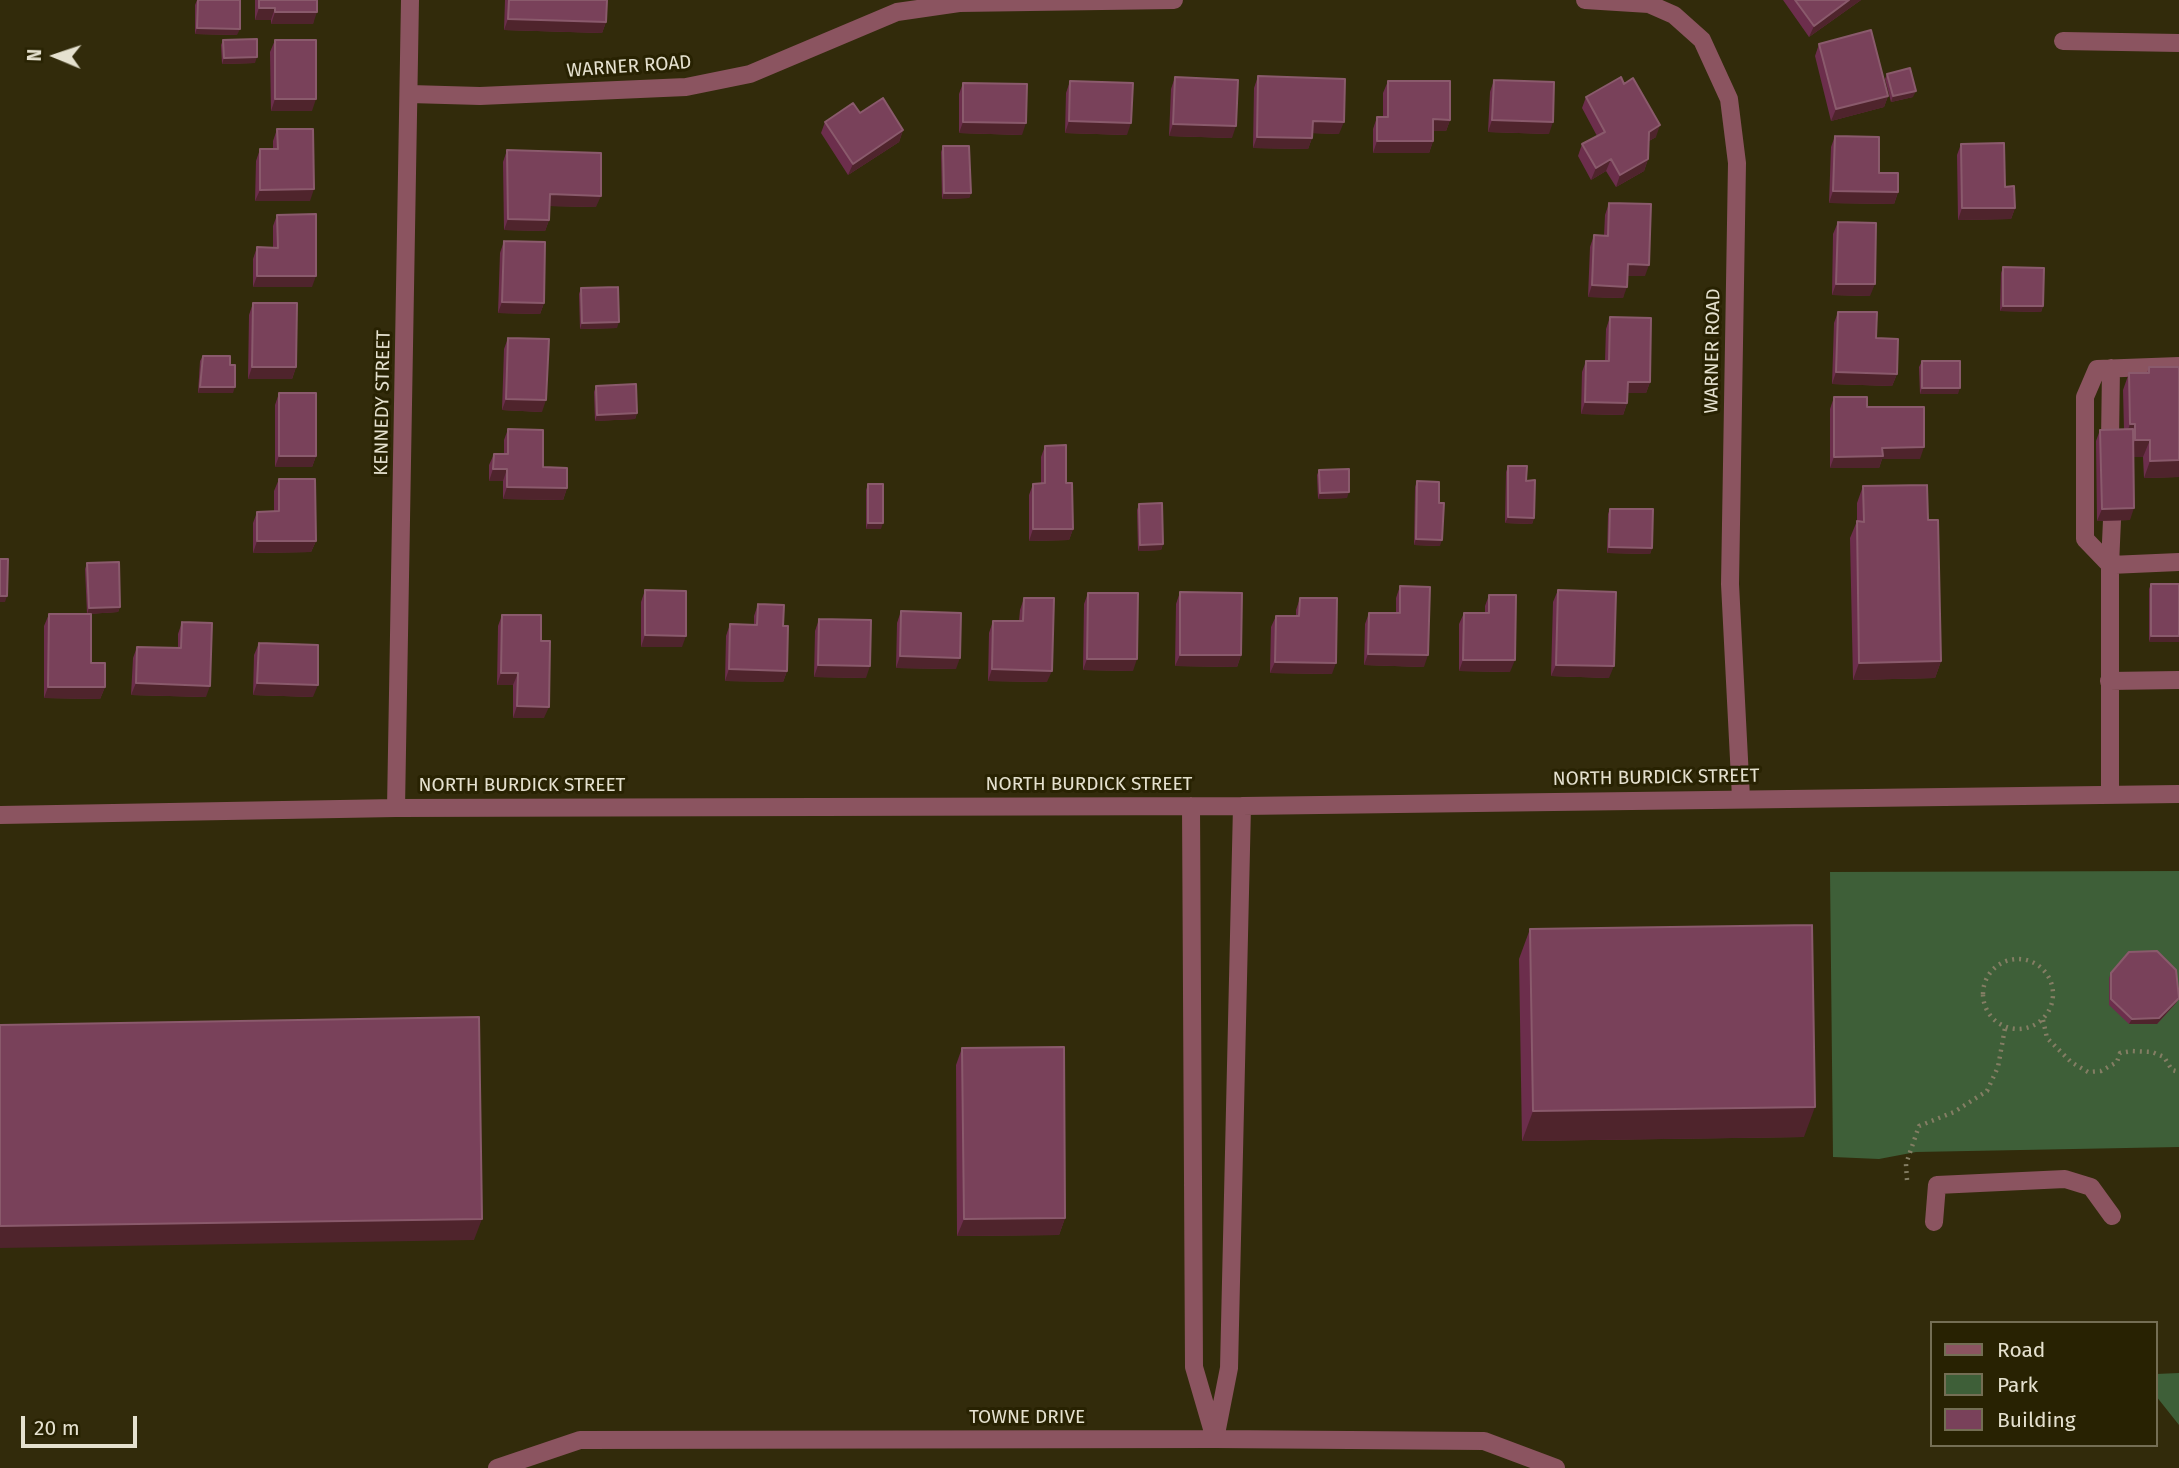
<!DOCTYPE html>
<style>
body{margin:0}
#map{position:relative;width:2179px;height:1468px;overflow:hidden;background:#322b0b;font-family:"Fira Sans",sans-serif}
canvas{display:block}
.legend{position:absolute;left:1930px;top:1321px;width:228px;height:126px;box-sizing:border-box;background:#282202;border:2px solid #746e54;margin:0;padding:9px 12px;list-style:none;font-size:21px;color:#e5e1cf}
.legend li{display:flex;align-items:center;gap:14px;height:35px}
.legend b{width:35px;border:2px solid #746e54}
.north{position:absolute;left:21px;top:21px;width:70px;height:70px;-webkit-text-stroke:5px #282202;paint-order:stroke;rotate:272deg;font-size:19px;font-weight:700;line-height:28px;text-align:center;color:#e5e1cf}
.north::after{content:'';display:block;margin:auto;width:24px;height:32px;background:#e5e1cf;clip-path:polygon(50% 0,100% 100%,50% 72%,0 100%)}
.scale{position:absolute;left:21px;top:1416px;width:116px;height:32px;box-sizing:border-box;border:4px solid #e5e1cf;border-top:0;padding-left:9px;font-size:21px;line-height:24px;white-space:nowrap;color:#e5e1cf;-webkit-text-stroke:5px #282202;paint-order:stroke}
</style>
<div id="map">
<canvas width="2179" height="1468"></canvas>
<ul class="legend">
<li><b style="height:9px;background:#8b5460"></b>Road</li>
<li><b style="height:19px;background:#3e5f38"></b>Park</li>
<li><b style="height:19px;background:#79415a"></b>Building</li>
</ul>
<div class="north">N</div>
<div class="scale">20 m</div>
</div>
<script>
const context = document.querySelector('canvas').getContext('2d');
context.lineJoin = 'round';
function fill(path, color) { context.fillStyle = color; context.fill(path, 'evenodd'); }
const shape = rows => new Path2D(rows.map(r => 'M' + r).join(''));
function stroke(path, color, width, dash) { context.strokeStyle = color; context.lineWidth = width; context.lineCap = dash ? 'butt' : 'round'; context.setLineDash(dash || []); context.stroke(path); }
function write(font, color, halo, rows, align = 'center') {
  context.font = font + ' "Fira Sans",sans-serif'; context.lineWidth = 6; context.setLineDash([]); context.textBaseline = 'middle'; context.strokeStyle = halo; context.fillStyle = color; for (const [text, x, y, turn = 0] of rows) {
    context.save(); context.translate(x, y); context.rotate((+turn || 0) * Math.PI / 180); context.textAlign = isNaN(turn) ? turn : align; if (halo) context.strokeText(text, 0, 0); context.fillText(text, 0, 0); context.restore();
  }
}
fill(shape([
 [2179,871,2179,1147,1916,1152,1879,1159,1833,1157,1830,872],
 [2179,1373,2179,1425,2156,1396,2156,1374]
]), '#3e5f38');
stroke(shape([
 '1983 994a35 35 0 1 1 70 0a35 35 0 1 1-70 0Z',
 [2043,1020,2047,1038,2071,1062,2088,1072,2101,1071,2117,1062,2120,1053,2132,1051,2152,1052,2164,1057,2172,1070,2179,1072],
 [1907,1180,1906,1164,1919,1126,1954,1112,1987,1091,1998,1067,2005,1028]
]), '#847e64', 4.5, [2, 5]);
stroke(shape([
 [1585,0,1649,4,1674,15,1702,40,1729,99,1737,163,1730,584,1741,798],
 [2063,41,2179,43],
 [410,94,480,96,686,87,750,74,897,12,959,3,1174,0],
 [2110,441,2111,368],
 [2110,565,2085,539,2085,397,2097,369,2179,366],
 [2110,565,2112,520],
 [2109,681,2179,680],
 [2110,795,2110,565,2179,562],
 [1191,806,1194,1367,1215,1439],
 [396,808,410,0],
 [0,815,396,808,1242,806,2179,794],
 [1934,1222,1937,1185,2065,1179,2091,1187,2112,1216],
 [1216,1434,1229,1368,1242,806],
 [497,1468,580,1440,1215,1439,1484,1441,1556,1468]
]), '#8b5460', 18);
fill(shape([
 [197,0,237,35,195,34,195,5],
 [255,0,317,0,313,24,271,24,271,20,255,20],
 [505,0,607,0,606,22,602,33,504,30],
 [1783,0,1861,0,1809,37],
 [223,40,255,63,222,64,221,45],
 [275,40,312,111,271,111,270,52],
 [1819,44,1888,96,1884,107,1831,121,1815,56],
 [1887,74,1913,97,1891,102,1885,79],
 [1258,76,1339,134,1312,133,1312,138,1308,149,1253,148,1254,88],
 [1175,77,1232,138,1169,136,1171,89],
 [1494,80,1549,134,1488,132,1490,92],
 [1070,81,1127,135,1065,133,1066,93],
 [1388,81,1450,120,1446,131,1433,131,1433,141,1429,153,1373,153,1373,129,1377,117,1383,117,1383,93],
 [963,83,1022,135,959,133,959,94],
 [1586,97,1656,137,1649,141,1648,159,1644,171,1616,187,1606,171,1591,180,1578,156,1582,144,1597,136,1582,108],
 [860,113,903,130,899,142,848,175,821,133,825,122],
 [277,129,310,201,255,201,256,161,260,149,273,149,273,141],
 [1835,136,1879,173,1898,192,1894,204,1829,203,1831,147],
 [1961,144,2005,187,2015,208,2011,219,1958,220,1957,155],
 [943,146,971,193,969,198,942,199,941,152],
 [507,150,596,207,550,206,549,220,545,231,504,230,503,162],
 [1609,203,1645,276,1627,276,1623,298,1588,297,1590,247,1594,235,1604,236,1605,215],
 [277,215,312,287,253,287,253,259,257,247,273,248,273,226],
 [1838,222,1870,296,1832,295,1833,234],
 [504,241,544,303,540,314,498,313,500,253],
 [2003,267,2043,306,2041,312,2000,311,2001,273],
 [581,288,617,328,580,329,579,294],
 [253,303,296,367,292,379,248,379,249,315],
 [1838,312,1876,338,1897,374,1892,386,1832,384,1834,323],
 [1610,317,1650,382,1646,393,1628,393,1627,403,1623,415,1581,414,1582,372,1586,361,1605,361,1606,329],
 [508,338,542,412,502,410,504,349],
 [203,356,230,365,233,393,198,393,200,361],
 [1922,361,1958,394,1920,394,1919,367],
 [2149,367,2179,477,2144,478,2143,457,2134,457,2130,520,2097,521,2096,441,2100,430,2124,430,2123,390,2129,373,2147,373],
 [596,386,637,413,635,419,595,421,594,392],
 [279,393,316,456,312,467,275,467,275,405],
 [1834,397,1867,407,1920,459,1882,459,1879,468,1830,468,1830,409],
 [508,429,543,467,567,488,563,500,503,499,503,481,489,481,489,465,494,454,504,454,504,440],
 [1045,446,1066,483,1073,529,1069,540,1029,541,1029,495,1033,484,1041,483,1041,457],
 [1508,466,1526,481,1534,518,1532,524,1505,523,1506,472],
 [1319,470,1347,498,1318,499,1317,475],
 [279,479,316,541,311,552,253,553,253,523,257,512,274,512,274,491],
 [1417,481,1439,503,1440,546,1414,545,1415,487],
 [868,484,881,529,866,529,866,490],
 [1863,486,1928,520,1941,661,1935,678,1853,680,1850,538,1857,521,1857,503],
 [1139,504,1163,544,1161,550,1138,551,1137,510],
 [1610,509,1652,548,1650,554,1607,553,1608,514],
 [87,563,120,607,118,612,87,614,85,569],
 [2151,584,2179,584,2149,642,2149,589],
 [1400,586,1424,667,1364,665,1365,624,1369,613,1396,613,1396,598],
 [645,590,682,647,641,647,641,602],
 [1558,590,1609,678,1551,676,1553,602],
 [1180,592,1241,655,1237,667,1175,666,1176,604],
 [1088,593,1133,671,1083,670,1084,604],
 [1489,595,1510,672,1459,671,1459,624,1464,613,1485,613,1485,606],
 [1024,598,1047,682,988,681,989,633,993,621,1019,621,1020,610],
 [1300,598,1332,674,1270,673,1271,627,1276,616,1296,616,1296,610],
 [758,604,783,626,787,671,783,682,725,681,726,636,730,624,754,625,754,616],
 [901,611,956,669,896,668,897,623],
 [49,614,91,663,105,687,100,699,44,698,44,626],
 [502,615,541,641,544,718,513,718,513,685,497,685,498,626],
 [819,619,866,678,814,677,815,631],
 [182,622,206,697,131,695,133,658,137,647,178,648,178,634],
 [259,643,313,697,253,695,254,655],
 [1530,929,1804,1137,1522,1141,1519,959],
 [2111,973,2179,998,2176,1003,2157,1024,2129,1024,2109,1005,2109,978],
 [962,1048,1065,1218,1059,1235,957,1236,956,1065]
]), '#6c2e4c');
fill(shape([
 [1849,0,1861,0,1809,37,1814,26],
 [259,8,275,8,271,20,255,20],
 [275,12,317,12,313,24,271,24],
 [508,19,606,22,602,33,504,30],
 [197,28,240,29,237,35,195,34],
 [257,57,255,63,222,64,224,58],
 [1916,91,1913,97,1891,102,1893,96],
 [1888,96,1884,107,1831,121,1836,109],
 [275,99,316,99,312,111,271,111],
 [1433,119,1450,120,1446,131,1428,131],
 [1492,120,1553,122,1549,134,1488,132],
 [1069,121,1131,123,1127,135,1065,133],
 [1313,121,1344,122,1339,134,1309,133],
 [963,122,1026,123,1022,135,959,133],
 [1173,124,1236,126,1232,138,1169,136],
 [1660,125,1656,137,1645,143,1649,132],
 [903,130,899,142,848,175,853,164],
 [1257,137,1312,138,1308,149,1253,148],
 [1377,141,1433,141,1429,153,1373,153],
 [1611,159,1606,171,1591,180,1596,168],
 [1648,159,1644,171,1616,187,1620,175],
 [314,189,310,201,255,201,260,190],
 [1833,191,1898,192,1894,204,1829,203],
 [944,193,971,193,969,198,942,199],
 [550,194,601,196,596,207,546,206],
 [1962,208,2015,208,2011,219,1958,220],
 [508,219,549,220,545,231,504,230],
 [1628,264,1649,265,1645,276,1623,276],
 [257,276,316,276,312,287,253,287],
 [1836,284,1875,284,1870,296,1832,295],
 [1592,285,1627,287,1623,298,1588,297],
 [502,302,544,303,540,314,498,313],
 [2003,306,2043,306,2041,312,2000,311],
 [619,322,617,328,580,329,582,323],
 [252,367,296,367,292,379,248,379],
 [1836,372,1897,374,1892,386,1832,384],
 [1628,382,1650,382,1646,393,1624,393],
 [200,387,235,387,233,393,198,393],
 [1922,388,1960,388,1958,394,1920,394],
 [506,399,546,400,542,412,502,410],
 [1585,402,1627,403,1623,415,1581,414],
 [637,413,635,419,595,421,597,415],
 [2130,424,2135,424,2129,441,2124,441],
 [2135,440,2150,440,2143,457,2129,457],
 [1924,447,1920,459,1882,459,1879,468,1830,468,1834,457,1882,448],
 [279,456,316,456,312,467,275,467],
 [2179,460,2179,477,2144,478,2150,461],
 [493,469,507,469,503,481,489,481],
 [507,487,567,488,563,500,503,499],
 [1349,492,1347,498,1318,499,1320,493],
 [2134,508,2130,520,2097,521,2102,509],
 [1508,517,1534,518,1532,524,1505,523],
 [868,523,883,523,881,529,866,529],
 [1033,529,1073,529,1069,540,1029,541],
 [1416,539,1442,540,1440,546,1414,545],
 [257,541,316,541,311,552,253,553],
 [1163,544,1161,550,1138,551,1140,545],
 [1609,547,1652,548,1650,554,1607,553],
 [0,596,7,596,5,602,0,602],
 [120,607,118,612,87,614,89,608],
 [645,635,686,636,682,647,641,647],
 [2151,636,2179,636,2179,642,2149,642],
 [1368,654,1428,655,1424,667,1364,665],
 [1180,655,1241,655,1237,667,1175,666],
 [900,656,960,658,956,669,896,668],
 [1087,659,1137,659,1133,671,1083,670],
 [1463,660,1515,660,1510,672,1459,671],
 [1941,661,1935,678,1853,680,1859,663],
 [1275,662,1336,663,1332,674,1270,673],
 [818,665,870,666,866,678,814,677],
 [1556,665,1614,666,1609,678,1551,676],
 [729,669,787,671,783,682,725,681],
 [992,669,1052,671,1047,682,988,681],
 [501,673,518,673,513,685,497,685],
 [136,683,210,686,206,697,131,695],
 [257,683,318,685,313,697,253,695],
 [48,687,105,687,100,699,44,698],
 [517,706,549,707,544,718,513,718],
 [2179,998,2176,1003,2157,1024,2129,1024,2132,1019],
 [1815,1107,1804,1137,1522,1141,1533,1111],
 [1065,1218,1059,1235,957,1236,964,1219],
 [482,1219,474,1240,0,1248,0,1226]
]), '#4f242c');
const building = shape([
 [198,0,240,0,240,29,197,28,198,0],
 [259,0,317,0,317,12,275,12,275,8,259,8,259,0],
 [509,0,607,0,606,22,508,19,509,0],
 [1795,0,1849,0,1814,26,1795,0],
 [1871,30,1888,96,1836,109,1819,44,1871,30],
 [257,39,257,57,224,58,223,40,257,39],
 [275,40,316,40,316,99,275,99,275,40],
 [1910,68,1916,91,1893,96,1887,74,1910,68],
 [1258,76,1345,79,1344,122,1313,121,1312,138,1257,137,1258,76],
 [1175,77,1238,80,1236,126,1173,124,1175,77],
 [1621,77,1624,84,1633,78,1660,125,1649,132,1648,159,1620,175,1611,159,1596,168,1582,144,1605,132,1586,97,1621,77],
 [1494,80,1554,82,1553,122,1492,120,1494,80],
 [1070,81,1133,83,1131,123,1069,121,1070,81],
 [1388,81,1450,81,1450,120,1433,119,1433,141,1377,141,1377,117,1388,117,1388,81],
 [963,83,1027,84,1026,123,963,122,963,83],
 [883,98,903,130,853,164,825,122,853,103,860,113,883,98],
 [277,129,313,129,314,189,260,190,260,149,278,149,277,129],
 [1835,136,1879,137,1879,173,1898,173,1898,192,1833,191,1835,136],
 [2004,143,2005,187,2014,186,2015,208,1962,208,1961,144,2004,143],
 [943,146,969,146,971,193,944,193,943,146],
 [507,150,601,153,601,196,550,194,549,220,508,219,507,150],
 [1609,203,1651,204,1649,265,1628,264,1627,287,1592,285,1594,235,1608,236,1609,203],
 [316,214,316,276,257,276,257,247,278,248,277,215,316,214],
 [1838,222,1876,223,1875,284,1836,284,1838,222],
 [504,241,545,242,544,303,502,302,504,241],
 [2003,267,2044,268,2043,306,2003,306,2003,267],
 [618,287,619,322,582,323,581,288,618,287],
 [253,303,297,303,296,367,252,367,253,303],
 [1838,312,1877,312,1876,338,1898,339,1897,374,1836,372,1838,312],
 [1610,317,1651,318,1650,382,1628,382,1627,403,1585,402,1586,361,1609,361,1610,317],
 [508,338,549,339,546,400,506,399,508,338],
 [203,356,230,356,230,365,235,365,235,387,200,387,203,356],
 [1922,361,1960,361,1960,388,1922,388,1922,361],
 [2149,367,2179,367,2179,460,2150,461,2150,440,2135,440,2135,424,2130,424,2129,373,2149,373,2149,367],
 [636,384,637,413,597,415,596,386,636,384],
 [279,393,316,393,316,456,279,456,279,393],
 [1834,397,1867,397,1867,407,1924,407,1924,447,1882,448,1883,456,1834,457,1834,397],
 [508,429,543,430,543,467,567,468,567,488,507,487,507,469,493,469,494,454,508,454,508,429],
 [2133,429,2134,508,2102,509,2100,430,2133,429],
 [1066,445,1066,483,1072,483,1073,529,1033,529,1033,484,1045,483,1045,446,1066,445],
 [1508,466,1527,466,1526,481,1535,480,1534,518,1508,517,1508,466],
 [1349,469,1349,492,1320,493,1319,470,1349,469],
 [279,479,315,479,316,541,257,541,257,512,279,511,279,479],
 [1417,481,1439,482,1439,503,1444,503,1442,540,1416,539,1417,481],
 [868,484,883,484,883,523,868,523,868,484],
 [1927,485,1928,520,1938,520,1941,661,1859,663,1857,521,1864,522,1863,486,1927,485],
 [1162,503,1163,544,1140,545,1139,504,1162,503],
 [1610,509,1653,509,1652,548,1609,547,1610,509],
 [0,559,8,559,7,596,0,596,0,559],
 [119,562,120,607,89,608,87,563,119,562],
 [2151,584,2179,584,2179,636,2151,636,2151,584],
 [1400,586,1430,587,1428,655,1368,654,1369,613,1400,613,1400,586],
 [645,590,686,591,686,636,645,635,645,590],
 [1558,590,1616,592,1614,666,1556,665,1558,590],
 [1180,592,1242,593,1241,655,1180,655,1180,592],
 [1088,593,1138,593,1137,659,1087,659,1088,593],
 [1489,595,1516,595,1515,660,1463,660,1464,613,1489,613,1489,595],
 [1024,598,1054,598,1052,671,992,669,993,621,1023,621,1024,598],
 [1300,598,1337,598,1336,663,1275,662,1276,616,1299,616,1300,598],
 [758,604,784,605,783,626,788,626,787,671,729,669,730,624,757,625,758,604],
 [901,611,961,613,960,658,900,656,901,611],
 [49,614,91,614,91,663,105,663,105,687,48,687,49,614],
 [502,615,541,615,541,641,550,641,549,707,517,706,518,673,501,673,502,615],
 [819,619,871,620,870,666,818,665,819,619],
 [182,622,212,623,210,686,136,683,137,647,181,648,182,622],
 [259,643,318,645,318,685,257,683,259,643],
 [1812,925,1815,1107,1533,1111,1530,929,1812,925],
 [2157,951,2176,970,2179,998,2159,1018,2132,1019,2111,999,2111,973,2129,952,2157,951],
 [479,1017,482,1219,0,1226,0,1025,479,1017],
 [1064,1047,1065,1218,964,1219,962,1048,1064,1047]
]);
fill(building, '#79415a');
stroke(building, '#8a5a6c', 2);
write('19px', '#e5e1cf', '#282202', [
 ["WARNER ROAD",629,67,-4],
 ["WARNER ROAD",1713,351,-89],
 ["KENNEDY STREET",383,403,-89],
 ["NORTH BURDICK STREET",1656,778,-1],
 ["NORTH BURDICK STREET",1089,785],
 ["NORTH BURDICK STREET",522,786],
 ["TOWNE DRIVE",1027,1418]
]);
</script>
